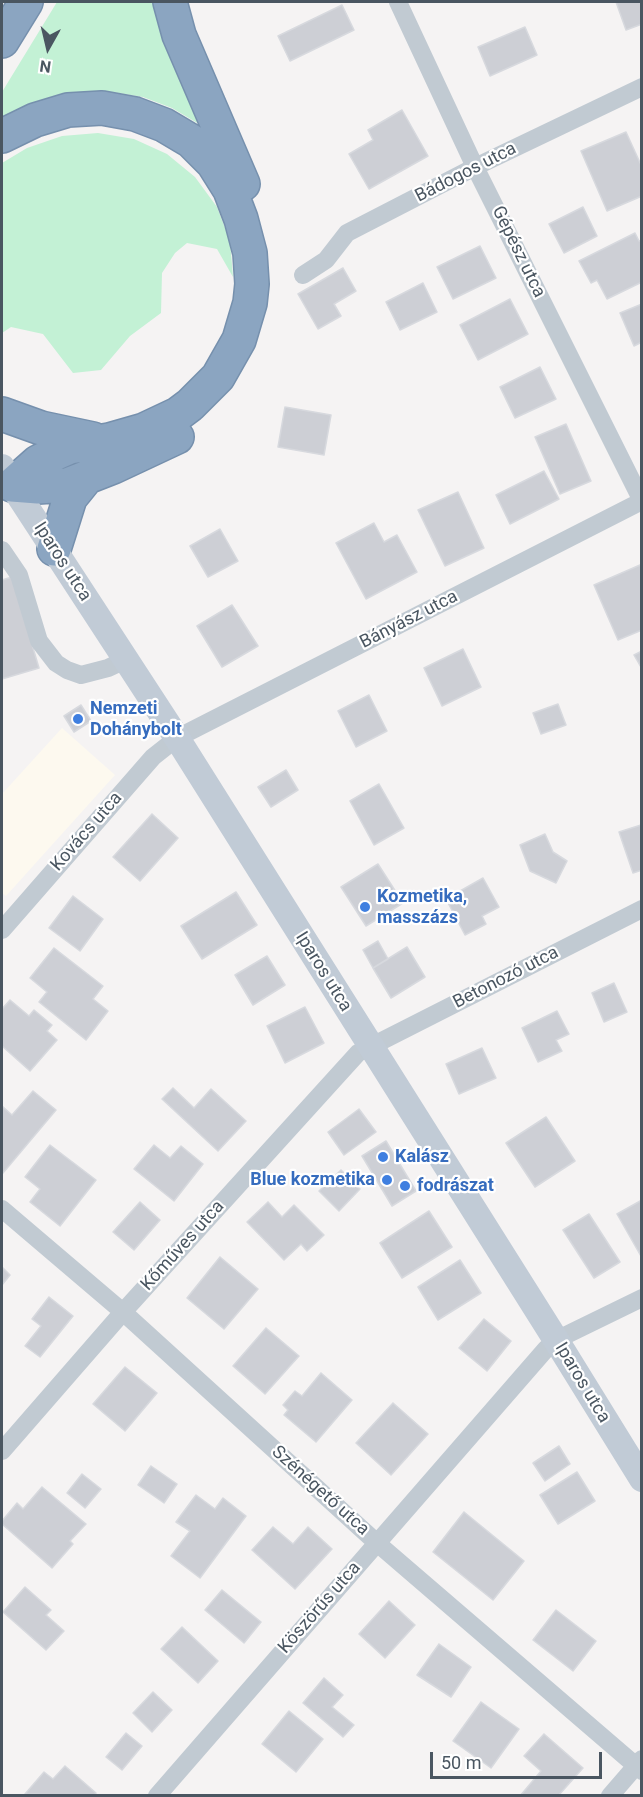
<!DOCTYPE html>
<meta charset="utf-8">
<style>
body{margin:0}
#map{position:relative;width:643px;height:1797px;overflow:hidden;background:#f5f3f3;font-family:Roboto,sans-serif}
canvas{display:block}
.frame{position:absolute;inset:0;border:3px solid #4a5661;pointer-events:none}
.north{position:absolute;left:18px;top:18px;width:60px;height:60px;-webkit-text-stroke:4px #fff;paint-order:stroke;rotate:188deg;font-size:16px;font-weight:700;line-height:24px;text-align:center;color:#4a5661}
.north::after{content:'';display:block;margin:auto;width:21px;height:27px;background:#4a5661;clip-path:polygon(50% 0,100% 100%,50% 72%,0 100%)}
.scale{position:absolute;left:430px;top:1752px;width:172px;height:27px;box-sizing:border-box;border:3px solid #4a5661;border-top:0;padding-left:8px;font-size:18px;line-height:21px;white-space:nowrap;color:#4a5661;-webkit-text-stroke:4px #fff;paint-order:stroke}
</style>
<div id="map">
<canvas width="643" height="1797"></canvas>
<div class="frame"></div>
<div class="north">N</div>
<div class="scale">50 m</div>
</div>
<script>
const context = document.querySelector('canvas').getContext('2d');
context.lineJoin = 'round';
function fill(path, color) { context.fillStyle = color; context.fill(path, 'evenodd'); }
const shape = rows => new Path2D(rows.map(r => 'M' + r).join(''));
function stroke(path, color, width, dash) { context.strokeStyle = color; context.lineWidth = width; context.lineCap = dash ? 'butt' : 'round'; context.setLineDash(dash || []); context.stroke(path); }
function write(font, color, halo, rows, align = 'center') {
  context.font = font + ' Roboto,sans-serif'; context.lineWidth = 4.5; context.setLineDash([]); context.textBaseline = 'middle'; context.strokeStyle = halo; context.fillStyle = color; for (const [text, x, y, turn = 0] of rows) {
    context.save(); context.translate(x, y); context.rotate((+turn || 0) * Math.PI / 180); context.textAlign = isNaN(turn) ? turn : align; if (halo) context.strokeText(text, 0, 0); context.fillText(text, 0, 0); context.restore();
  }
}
fill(shape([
 [62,728,115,775,6,896,2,893,2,794]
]), '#fdf9ef');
fill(shape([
 [57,2,159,2,200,115,199,124,172,108,143,97,112,92,82,92,51,98,2,121,2,92],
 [98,133,134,139,167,154,195,177,217,207,230,241,233,277,217,249,187,243,175,253,162,273,161,313,130,336,101,370,73,373,43,334,11,327,2,333,2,163,27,148,62,136]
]), '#c3f1d5');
const building = shape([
 [616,2,642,2,642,24,626,30,616,2],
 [342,5,354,30,290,61,278,36,342,5],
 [525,27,537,55,490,76,478,47,525,27],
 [402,110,428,156,369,189,349,154,373,140,368,130,402,110],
 [626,132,642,167,642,196,607,211,581,151,626,132],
 [583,207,597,236,564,253,549,224,583,207],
 [635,233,639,241,642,240,642,282,607,299,597,280,591,283,579,261,635,233],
 [480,246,496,278,453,299,437,267,480,246],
 [343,268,356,291,334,304,341,316,318,329,298,294,343,268],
 [423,283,437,312,400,330,386,302,423,283],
 [510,299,528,334,478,360,460,325,510,299],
 [642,304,642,342,634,346,620,313,642,304],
 [540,367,556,399,515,418,500,387,540,367],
 [285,407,331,415,324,455,278,447,285,407],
 [566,424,591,481,560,494,535,437,566,424],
 [544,471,559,499,510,524,496,495,544,471],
 [458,492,484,548,445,566,418,510,458,492],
 [374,523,384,542,397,535,417,572,366,599,336,543,374,523],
 [220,529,238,561,208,577,190,546,220,529],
 [640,565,642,569,642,630,618,640,594,585,640,565],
 [12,577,39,668,2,679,2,580,12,577],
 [232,605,258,646,222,667,197,626,232,605],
 [463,649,481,687,442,706,424,668,463,649],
 [642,651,642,669,634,655,642,651],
 [369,695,387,731,356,747,338,711,369,695],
 [558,704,566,725,541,734,533,713,558,704],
 [81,705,91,721,74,732,64,716,81,705],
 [286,770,298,790,271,807,258,787,286,770],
 [379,784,404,828,374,845,350,801,379,784],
 [152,814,178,838,140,881,113,857,152,814],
 [641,825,642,870,633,873,619,832,641,825],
 [545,834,553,852,567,861,556,883,530,871,520,845,545,834],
 [378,864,403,903,366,926,341,887,378,864],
 [483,878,499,907,482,916,486,924,465,935,446,899,483,878],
 [236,892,257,925,202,959,181,926,236,892],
 [73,896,103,919,80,951,49,928,73,896],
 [378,941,388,959,373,968,363,950,378,941],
 [407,947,425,977,391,998,373,968,407,947],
 [54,948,103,986,93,999,108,1011,86,1040,39,1002,47,992,30,978,54,948],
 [267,956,285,985,253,1005,235,975,267,956],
 [614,983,627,1012,604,1022,592,993,614,983],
 [10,1000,29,1016,34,1010,52,1025,47,1031,57,1040,30,1071,2,1046,2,1009,10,1000],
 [305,1007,324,1043,285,1063,267,1026,305,1007],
 [557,1011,569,1034,556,1040,562,1051,538,1062,522,1028,557,1011],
 [482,1048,496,1078,459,1094,446,1064,482,1048],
 [173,1088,194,1108,211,1089,246,1121,218,1151,162,1099,173,1088],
 [33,1091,56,1110,3,1173,2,1171,2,1106,12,1115,33,1091],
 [359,1109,376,1132,344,1155,328,1132,359,1109],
 [546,1117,575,1161,535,1187,506,1143,546,1117],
 [386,1141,416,1191,392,1206,362,1156,386,1141],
 [50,1145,96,1180,60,1226,30,1202,40,1189,25,1177,50,1145],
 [154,1145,170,1158,181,1146,203,1164,174,1201,134,1169,154,1145],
 [341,1170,360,1189,339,1211,319,1191,341,1170],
 [642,1200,642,1258,617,1214,642,1200],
 [140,1202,160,1220,134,1250,113,1232,140,1202],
 [268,1202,282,1217,294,1205,324,1235,307,1251,301,1244,284,1260,247,1222,268,1202],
 [429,1211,452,1247,402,1278,380,1243,429,1211],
 [589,1214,620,1262,594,1278,563,1230,589,1214],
 [220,1257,258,1289,224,1329,187,1298,220,1257],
 [460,1260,481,1293,438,1320,418,1287,460,1260],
 [2,1267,10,1275,2,1285,2,1267],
 [49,1297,73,1316,40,1357,25,1346,41,1326,32,1319,49,1297],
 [484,1319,511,1341,487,1371,459,1348,484,1319],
 [266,1328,299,1356,265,1394,233,1366,266,1328],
 [125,1367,157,1393,125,1431,93,1404,125,1367],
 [321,1373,352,1400,316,1442,284,1415,288,1410,283,1405,295,1391,302,1396,321,1373],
 [393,1403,428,1434,391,1475,356,1443,393,1403],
 [559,1446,570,1464,545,1481,533,1463,559,1446],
 [151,1466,177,1484,164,1503,138,1485,151,1466],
 [577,1472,595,1501,558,1524,540,1495,577,1472],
 [82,1474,101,1489,85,1508,67,1493,82,1474],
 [42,1487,86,1524,70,1541,73,1544,52,1568,2,1524,2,1521,17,1503,23,1509,42,1487],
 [196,1495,215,1509,223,1498,246,1516,200,1578,171,1556,190,1531,176,1522,196,1495],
 [464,1512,524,1561,493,1600,433,1552,464,1512],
 [273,1527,293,1544,308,1527,332,1549,295,1589,252,1550,273,1527],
 [25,1587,51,1610,46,1615,64,1631,46,1650,3,1612,25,1587],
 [222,1590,261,1622,244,1643,205,1610,222,1590],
 [389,1601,415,1625,385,1658,359,1634,389,1601],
 [556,1610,596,1641,573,1671,533,1640,556,1610],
 [182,1627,218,1661,198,1683,161,1649,182,1627],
 [439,1644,471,1667,451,1697,417,1675,439,1644],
 [324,1678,343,1695,332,1707,354,1725,343,1737,303,1703,324,1678],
 [153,1692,172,1710,152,1732,133,1713,153,1692],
 [481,1702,519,1729,491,1768,453,1741,481,1702],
 [289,1711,323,1739,296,1772,262,1744,289,1711],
 [126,1733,142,1746,122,1770,106,1757,126,1733],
 [544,1734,583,1768,558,1796,520,1796,541,1771,524,1756,544,1734],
 [65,1766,96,1793,94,1796,25,1794,44,1772,53,1779,65,1766]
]);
fill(building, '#cdcfd5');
stroke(building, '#d7d9de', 1.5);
const highway = shape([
 [170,2,179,35,243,184],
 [2,41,26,2],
 [2,136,35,120,68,110,102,108,135,114,164,125,191,141,213,163,230,190,241,219,250,253,252,284,250,303,239,340,218,377,190,405,178,414,144,430,109,440,70,447,52,455,38,462,12,485],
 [2,414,41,428,93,439],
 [12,485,38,487,67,485,113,467,177,437],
 [54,549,70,498,87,477]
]);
stroke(highway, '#7690ad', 36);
stroke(shape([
 [398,2,475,167,642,501],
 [303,275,326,260,347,233,475,167,642,87],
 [2,550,19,575,39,641,56,663,67,670,81,675,108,668,125,660],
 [2,930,153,757,177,738,642,501],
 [2,1209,123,1312,377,1543,642,1771],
 [2,1451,123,1312,358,1053,642,909],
 [157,1796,546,1349,556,1340,642,1298],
 [610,1796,642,1759]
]), '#c1cad2', 18);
stroke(shape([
 [2,467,12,485,177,738,556,1340,642,1479]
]), '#c1cbd6', 26);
stroke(highway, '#8ba5c1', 33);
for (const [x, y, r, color] of [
 [78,719,6,"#3f7fe0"],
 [365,907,6,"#3f7fe0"],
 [383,1157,6,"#3f7fe0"],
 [387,1180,6,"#3f7fe0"],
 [405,1186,6,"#3f7fe0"]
]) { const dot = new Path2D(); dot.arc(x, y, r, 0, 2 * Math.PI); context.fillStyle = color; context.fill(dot); stroke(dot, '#fff', 2); }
write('18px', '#4a5661', '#fff', [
 ["Bádogos utca",466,173,-27],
 ["Gépész utca",518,252,64],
 ["Iparos utca",62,562,57],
 ["Bányász utca",409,620,-27],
 ["Kovács utca",87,832,-49],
 ["Iparos utca",323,972,58],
 ["Betonozó utca",506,978,-27],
 ["Kőműves utca",183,1246,-48],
 ["Iparos utca",582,1383,59],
 ["Szénégető utca",320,1491,42],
 ["Köszörűs utca",320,1608,-49]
]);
write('bold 18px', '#366cbe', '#fff', [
 ["Nemzeti",90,709],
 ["Dohánybolt",90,730],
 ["Kozmetika,",377,897],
 ["masszázs",377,918],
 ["Kalász",395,1157],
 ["Blue kozmetika",375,1180,"right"],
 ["fodrászat",417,1186]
], 'left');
</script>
